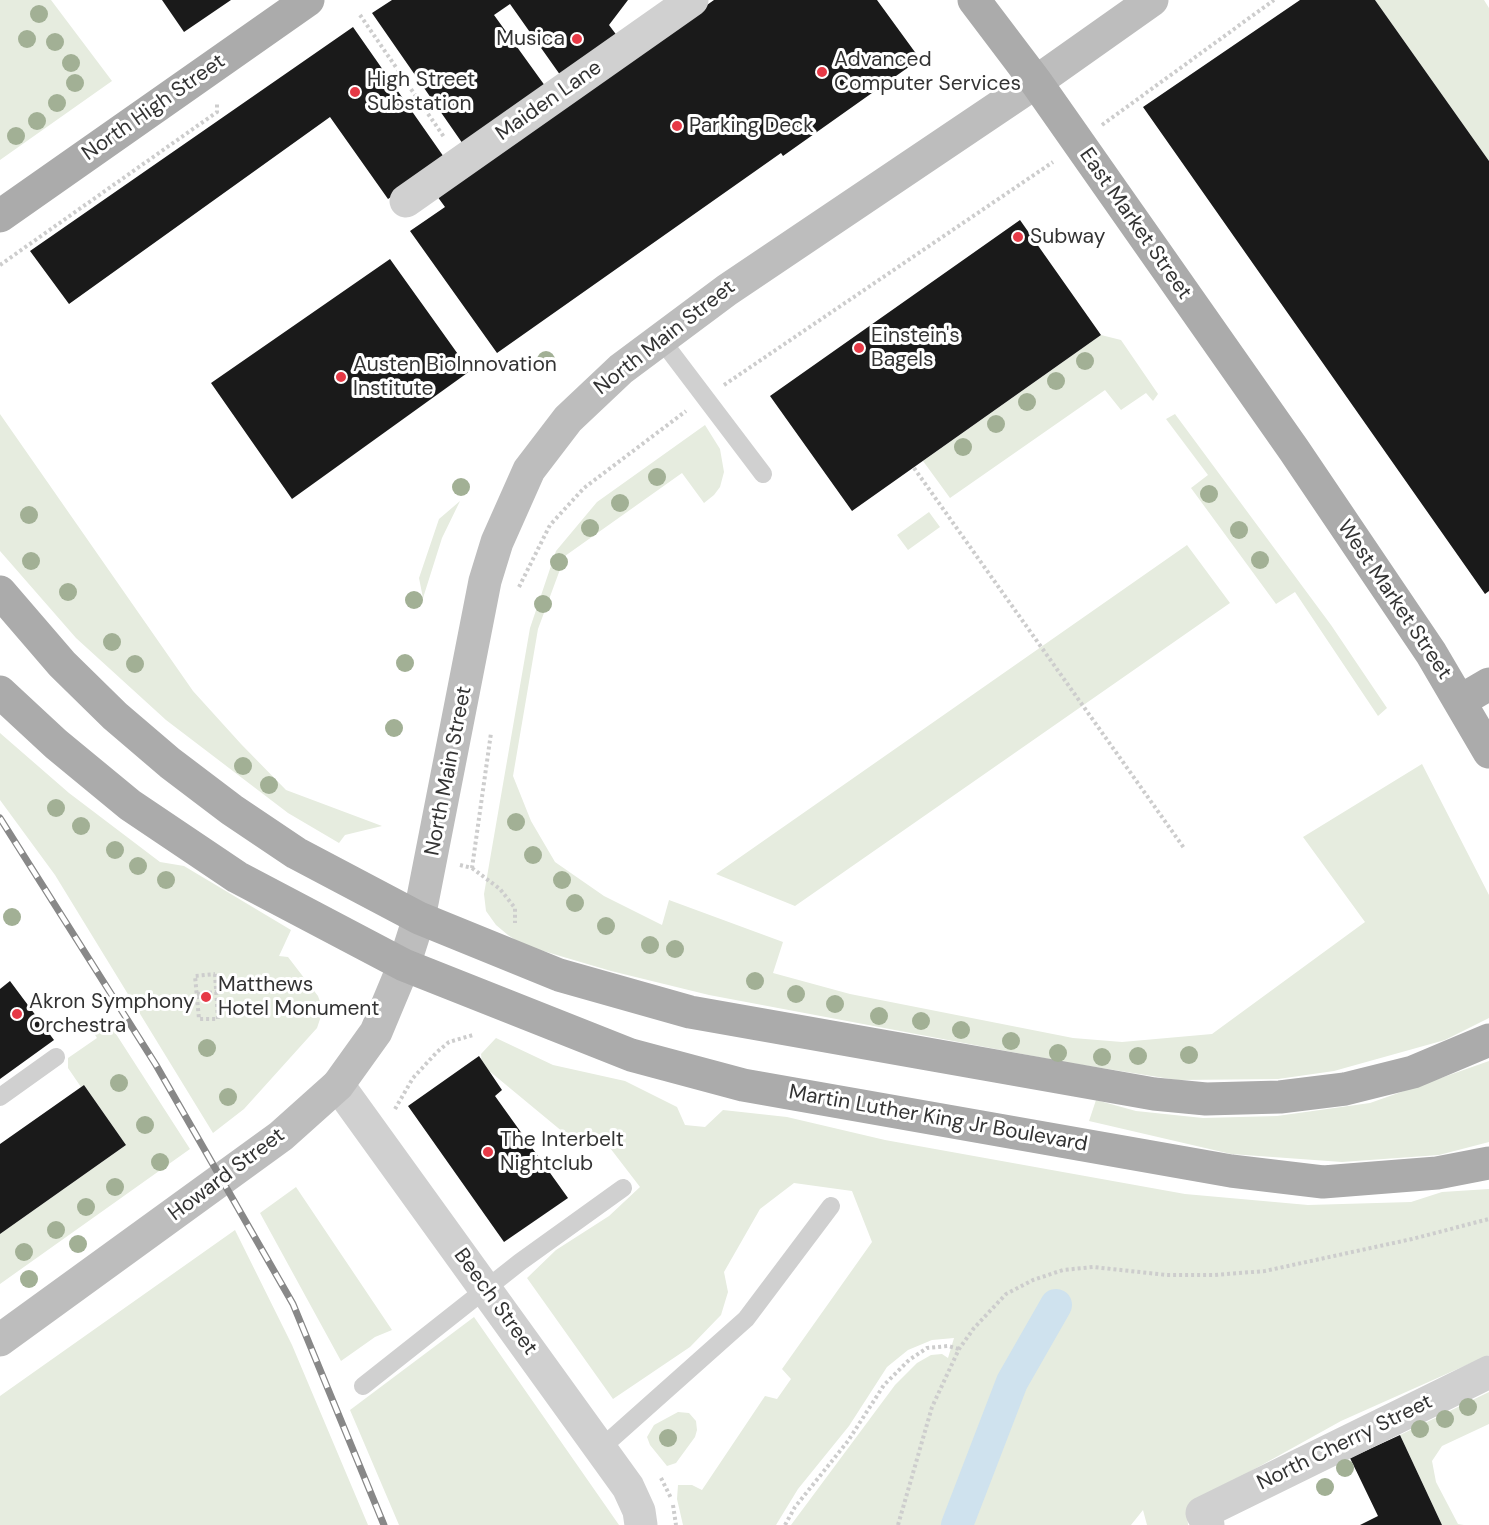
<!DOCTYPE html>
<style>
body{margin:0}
canvas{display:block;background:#fff}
</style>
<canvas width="1489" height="1525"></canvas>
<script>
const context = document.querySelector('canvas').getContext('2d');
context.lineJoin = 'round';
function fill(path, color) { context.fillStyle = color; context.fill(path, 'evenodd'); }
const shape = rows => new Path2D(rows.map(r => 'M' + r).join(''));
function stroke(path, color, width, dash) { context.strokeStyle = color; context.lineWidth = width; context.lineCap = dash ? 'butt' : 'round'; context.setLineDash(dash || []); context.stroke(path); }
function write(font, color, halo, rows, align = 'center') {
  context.font = font + ' "DM Sans",sans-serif'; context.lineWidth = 6; context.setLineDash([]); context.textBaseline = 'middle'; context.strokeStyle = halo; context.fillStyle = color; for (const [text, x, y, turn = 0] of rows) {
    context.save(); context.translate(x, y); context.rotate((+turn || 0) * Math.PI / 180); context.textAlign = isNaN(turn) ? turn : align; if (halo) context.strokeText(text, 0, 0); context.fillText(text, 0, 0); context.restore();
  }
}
fill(shape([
 [0,0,51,0,112,81,0,160],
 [1375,0,1484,0,1489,8,1489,161],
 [1101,335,1121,340,1158,394,1153,401,1146,393,1121,410,1105,390,950,498,923,461],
 [0,414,193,691,241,744,286,790,382,826,345,835,339,843,288,813,166,720,76,638,0,551],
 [1175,414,1331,625,1387,708,1378,716,1295,592,1276,604,1191,488,1208,475,1166,419],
 [705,425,720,449,724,472,720,487,714,495,704,503,682,473,565,556,538,629,513,776,531,821,555,862,604,896,662,925,669,900,783,942,773,973,850,994,1073,1038,1122,1042,1212,1034,1365,922,1303,837,1422,764,1489,895,1489,1018,1445,1040,1334,1071,1278,1079,1177,1080,1070,1063,709,995,611,971,523,945,508,935,496,925,486,911,484,894,530,628,556,551,597,502],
 [460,501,442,538,423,598,419,578,439,519],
 [929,512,940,527,908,550,897,535],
 [1187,545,1230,603,795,906,716,874],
 [0,733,69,793,160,862,184,866,291,930,279,956,288,957,318,996,323,1010,317,1028,244,1109,213,1133,55,875,0,800],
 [107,1020,190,1149,0,1284,0,1234,126,1145,84,1085,81,1087,68,1068,68,1058,97,1038,92,1030],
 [496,1038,553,1065,625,1081,677,1107,685,1125,705,1127,723,1110,787,1117,885,1140,1185,1194,1308,1205,1411,1202,1442,1192,1489,1189,1489,1355,1341,1421,1224,1486,1187,1510,1188,1525,1147,1525,1143,1510,1131,1525,791,1525,895,1385,917,1363,931,1355,942,1354,948,1358,954,1338,932,1340,908,1350,887,1367,849,1426,798,1489,776,1525,683,1525,677,1499,678,1485,692,1485,702,1490,765,1396,777,1399,791,1379,782,1369,872,1242,852,1191,794,1183,760,1209,724,1272,728,1292,721,1315,690,1347,613,1399,527,1278,556,1250,609,1216,640,1187,607,1144,575,1142,482,1065,481,1054],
 [1489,1061,1489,1142,1439,1155,1342,1162,1231,1154,1089,1121,1096,1100,1136,1111,1203,1118,1277,1116,1370,1103],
 [296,1187,392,1330,375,1337,341,1361,260,1213],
 [235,1230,292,1345,368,1525,0,1525,0,1396],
 [474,1317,619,1525,399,1525,350,1410],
 [1489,1392,1489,1424,1442,1446,1432,1461,1436,1482,1458,1524,1464,1525,1442,1525,1400,1435],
 [678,1412,689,1413,696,1421,697,1430,695,1437,676,1463,667,1466,650,1445,647,1437,654,1425]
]), '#e6ecdf');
stroke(shape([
 [957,1525,1012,1382,1056,1305]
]), '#cfe2ee', 32);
fill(shape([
 [162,0,231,0,184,32],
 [392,0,628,0,609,25,618,37,563,79,510,4,494,15,548,90,465,147,372,13],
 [714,0,877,0,920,59,783,156,781,153,497,353,410,231,445,207,437,196],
 [1300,0,1375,0,1489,161,1489,591,1485,594,1143,107],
 [353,27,446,160,388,199,330,117,69,304,30,251],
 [1020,220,1101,335,852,511,770,396],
 [390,259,470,371,292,499,211,383],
 [10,981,54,1040,0,1079,0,989],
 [479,1056,502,1090,495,1096,568,1198,504,1242,408,1106],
 [84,1085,126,1145,0,1234,0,1144],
 [1400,1435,1442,1525,1360,1525,1378,1516,1350,1458]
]), '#1a1a1a');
stroke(shape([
 [360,15,444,137],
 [1102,125,1274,0],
 [0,265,217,112,217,104],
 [724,385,1053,162],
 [914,468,1184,848],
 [519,587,550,525,584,488,686,411],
 [460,865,472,868,491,733],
 [472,868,500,889,515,908,515,923],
 [215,974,218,1019,199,1019,195,976,215,974],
 [197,994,216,992],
 [395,1109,413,1078,437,1052,449,1042,473,1035],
 [661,1478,671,1498],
 [673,1505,676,1525],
 [785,1525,795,1507,848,1441,884,1385,909,1360,927,1348,948,1346,959,1349],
 [898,1525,932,1407,959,1349,974,1328,1006,1294,1033,1280,1063,1270,1093,1267,1167,1275,1215,1275,1265,1271,1412,1239,1489,1219]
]), '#cdcdcd', 4, [3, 3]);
stroke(shape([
 [660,338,763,474],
 [0,1097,56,1057],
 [363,1386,520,1262,623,1188],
 [600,1449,746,1319,831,1206]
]), '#d0d0d0', 18);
stroke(shape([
 [406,201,692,0],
 [338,1085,628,1487,639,1511,641,1525],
 [1208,1525,1202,1513,1489,1372]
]), '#d0d0d0', 33);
stroke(shape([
 [0,1340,281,1136,338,1085,376,1032,404,965,419,918,485,581,497,542,529,470,568,419,621,369,727,290,1036,82,1152,0]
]), '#bdbdbd', 33);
stroke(shape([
 [974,0,1036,82,1294,450,1431,653,1489,752],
 [0,216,308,0],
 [0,592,62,664,115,716,170,763,232,810,296,853,419,918,559,975,690,1012,1154,1094,1206,1099,1280,1097,1345,1089,1413,1072,1489,1040],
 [0,692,56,744,130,805,237,877,404,965,631,1055,743,1085,1231,1171,1323,1182,1437,1173,1489,1163],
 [1460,701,1489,684]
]), '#ababab', 33);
const rail = shape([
 [0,818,156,1065,293,1304,384,1525]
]);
stroke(rail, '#888', 7);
stroke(rail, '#fff', 4.5, [14]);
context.fillStyle = '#a2b095';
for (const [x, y] of [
 [39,14],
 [27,39],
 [55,42],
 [71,63],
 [75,83],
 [57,103],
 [37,121],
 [16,136],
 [546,360],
 [1085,361],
 [1056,381],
 [1027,402],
 [996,424],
 [963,447],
 [657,477],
 [461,487],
 [1209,494],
 [620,503],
 [29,515],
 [590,528],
 [1239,530],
 [1260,560],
 [31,561],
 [559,562],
 [68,592],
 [414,600],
 [543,604],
 [112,642],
 [405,663],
 [135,664],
 [394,728],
 [243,766],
 [269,785],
 [56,808],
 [516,822],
 [81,826],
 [115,850],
 [533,855],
 [138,866],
 [166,880],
 [562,880],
 [575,903],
 [12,917],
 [606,926],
 [650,945],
 [675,949],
 [755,981],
 [796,994],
 [835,1004],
 [879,1016],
 [921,1021],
 [961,1030],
 [1011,1041],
 [207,1048],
 [1058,1053],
 [1189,1055],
 [1138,1056],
 [1102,1057],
 [119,1083],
 [228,1097],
 [145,1125],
 [160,1162],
 [115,1187],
 [86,1207],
 [56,1230],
 [78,1244],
 [24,1252],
 [29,1279],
 [1468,1407],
 [1445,1419],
 [1420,1429],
 [668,1438],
 [1345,1468],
 [1325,1487]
]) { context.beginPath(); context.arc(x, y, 9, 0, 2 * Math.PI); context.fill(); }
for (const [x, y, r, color] of [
 [577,39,6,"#e63946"],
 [822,72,6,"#e63946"],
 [355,92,6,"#e63946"],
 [677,126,6,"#e63946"],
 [1018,237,6,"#e63946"],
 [859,348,6,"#e63946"],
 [341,377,6,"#e63946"],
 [206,997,6,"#e63946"],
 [17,1014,6,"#e63946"],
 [488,1152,6,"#e63946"]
]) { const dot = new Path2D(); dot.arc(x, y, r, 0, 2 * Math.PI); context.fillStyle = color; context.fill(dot); stroke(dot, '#fff', 2); }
write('21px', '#333', '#fff', [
 ["Musica",565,39,"right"],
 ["Advanced",834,60],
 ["Computer Services",834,84],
 ["High Street",367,80],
 ["Substation",367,104],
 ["Parking Deck",689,126],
 ["Subway",1030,237],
 ["Einstein's",871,336],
 ["Bagels",871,360],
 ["Austen BioInnovation",353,365],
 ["Institute",353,389],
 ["Matthews",218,985],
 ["Hotel Monument",218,1009],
 ["Akron Symphony",29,1002],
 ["Orchestra",29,1026],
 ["The Interbelt",500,1140],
 ["Nightclub",500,1164]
], 'left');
write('21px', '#333', '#fff', [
 ["Maiden Lane",549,101,-35],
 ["North High Street",154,108,-35],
 ["East Market Street",1135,224,55],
 ["North Main Street",665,338,-38],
 ["West Market Street",1394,600,56],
 ["North Main Street",449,771,-79],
 ["Martin Luther King Jr Boulevard",938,1119,10],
 ["Howard Street",227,1175,-37],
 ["Beech Street",495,1302,54],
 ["North Cherry Street",1345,1443,-26]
]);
</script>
